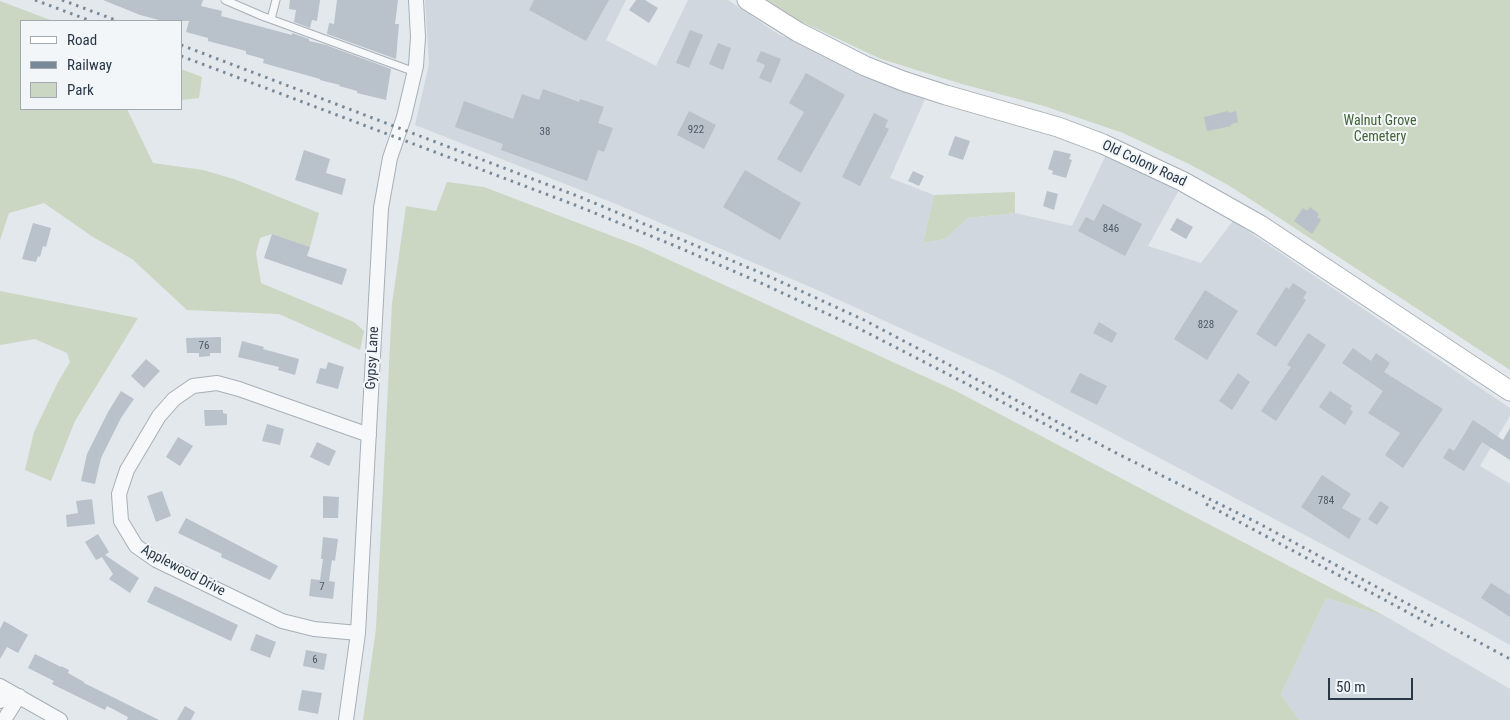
<!DOCTYPE html>
<style>
body{margin:0}
#map{position:relative;width:1510px;height:720px;overflow:hidden;background:#e2e8ec;font-family:"Roboto Condensed",sans-serif}
canvas{display:block}
.legend{position:absolute;left:20px;top:20px;width:162px;height:90px;box-sizing:border-box;background:#f2f6f9;border:1px solid #a2aab1;margin:0;padding:6px 9px;list-style:none;font-size:15px;color:#293746}
.legend li{display:flex;align-items:center;gap:10px;height:25px}
.legend b{width:25px;border:1px solid #a2aab1}
.scale{position:absolute;left:1328px;top:678px;width:85px;height:22px;box-sizing:border-box;border:2px solid #293746;border-top:0;padding-left:6px;font-size:15px;line-height:18px;white-space:nowrap;color:#293746;-webkit-text-stroke:4px #f2f6f9;paint-order:stroke}
</style>
<div id="map">
<canvas width="1510" height="720"></canvas>
<ul class="legend">
<li><b style="height:6px;background:#fff"></b>Road</li>
<li><b style="height:6px;background:#7a8997"></b>Railway</li>
<li><b style="height:14px;background:#cbd6c3"></b>Park</li>
</ul>
<div class="scale">50 m</div>
</div>
<script>
const context = document.querySelector('canvas').getContext('2d');
context.lineJoin = 'round';
function fill(path, color) { context.fillStyle = color; context.fill(path, 'evenodd'); }
const shape = rows => new Path2D(rows.map(r => 'M' + r).join(''));
function stroke(path, color, width, dash) { context.strokeStyle = color; context.lineWidth = width; context.lineCap = dash ? 'butt' : 'round'; context.setLineDash(dash || []); context.stroke(path); }
function write(font, color, halo, rows, align = 'center') {
  context.font = font + ' "Roboto Condensed",sans-serif'; context.lineWidth = 4; context.setLineDash([]); context.textBaseline = 'middle'; context.strokeStyle = halo; context.fillStyle = color; for (const [text, x, y, turn = 0] of rows) {
    context.save(); context.translate(x, y); context.rotate((+turn || 0) * Math.PI / 180); context.textAlign = isNaN(turn) ? turn : align; if (halo) context.strokeText(text, 0, 0); context.fillText(text, 0, 0); context.restore();
  }
}
fill(shape([
 [425,0,626,0,606,40,656,66,688,0,728,0,778,34,856,70,926,97,890,178,934,195,923,243,945,239,968,218,1015,213,1072,226,1106,155,1180,188,1148,246,1201,263,1233,221,1510,408,1510,416,1480,466,1510,484,1510,645,1469,622,1003,375,815,289,616,204,415,125,429,64],
 [1326,598,1385,616,1510,689,1510,720,1299,720,1281,694]
]), '#d0d7de');
fill(shape([
 [767,0,1510,0,1510,370,1278,217,1228,185,1189,164,1123,133,1044,106,962,84,881,59,796,19],
 [0,1,53,21,21,21,21,109,127,109,153,163,203,170,234,179,319,213,310,247,272,234,260,238,256,253,261,283,354,322,364,331,360,350,279,314,187,310,132,259,93,237,44,203,9,213,0,240],
 [181,69,202,77,199,98,181,100],
 [447,182,484,187,641,247,954,390,1168,503,1385,616,1326,598,1281,694,1299,720,363,720,376,629,392,304,406,206,436,211],
 [1015,192,1015,213,968,218,945,239,923,243,934,195],
 [0,291,138,318,75,421,51,481,25,470,34,432,58,382,70,362,67,353,35,339,0,345]
]), '#cbd6c3');
fill(shape([
 [103,0,203,0,201,6,222,11,221,16,292,35,292,33,309,39,309,41,326,45,391,69,386,100,357,93,357,91,339,86,340,85,320,80,320,79,263,63,264,59,246,54,246,51,208,41,208,38,186,32,189,21,163,21,140,15],
 [290,0,320,0,317,21,312,20,310,28,294,22,296,10,289,9],
 [337,0,398,0,395,24,399,24,396,59,327,34,329,23,334,24],
 [534,0,609,0,586,41,529,10],
 [636,0,645,0,658,8,649,23,629,10],
 [690,30,703,35,689,68,676,63],
 [718,43,731,48,723,70,709,64],
 [761,51,781,59,771,83,759,78,765,65,756,61],
 [806,73,845,95,801,173,777,159,804,112,789,103],
 [543,89,579,102,580,99,604,107,598,123,613,128,604,152,598,150,587,181,501,150,503,144,455,127,464,101,513,119,522,94,539,100],
 [689,111,716,125,704,149,677,135],
 [1228,111,1229,113,1236,111,1238,122,1231,124,1231,126,1207,131,1204,117],
 [874,113,888,120,885,127,889,129,860,186,842,177],
 [955,136,970,141,963,160,948,155],
 [304,150,330,159,326,173,346,179,342,195,295,180],
 [1054,150,1071,154,1069,159,1072,160,1066,178,1052,174,1053,171,1048,169],
 [745,170,801,203,780,240,723,207],
 [913,171,924,176,919,186,908,181],
 [1047,191,1058,194,1054,210,1043,206],
 [1103,204,1142,224,1125,256,1078,231,1086,217,1094,221],
 [1310,207,1319,214,1317,217,1321,220,1312,234,1294,221,1303,208,1307,211],
 [1177,218,1193,227,1186,239,1170,230],
 [33,223,51,228,46,247,43,246,40,257,38,256,36,262,22,259],
 [272,234,310,247,307,256,347,269,342,285,264,258],
 [1293,283,1307,292,1303,298,1306,300,1276,347,1256,334,1286,287,1289,289],
 [1205,290,1238,311,1207,360,1174,339],
 [1099,322,1117,333,1112,343,1093,333],
 [1308,333,1326,345,1276,421,1261,411,1291,367,1287,365],
 [221,337,221,353,210,353,210,356,199,357,199,353,187,353,186,338],
 [242,341,264,347,263,349,299,359,295,375,278,370,279,367,238,357],
 [1353,348,1371,361,1376,353,1390,363,1384,372,1443,409,1403,468,1385,455,1400,433,1368,413,1383,391,1342,363],
 [146,359,160,371,144,388,131,376],
 [328,362,344,367,338,389,316,383,320,368,326,369],
 [1080,373,1107,386,1097,405,1070,392],
 [1238,373,1250,382,1232,410,1219,401],
 [121,391,134,399,121,418,101,458,95,484,81,481,87,454,108,412],
 [1330,391,1352,406,1350,409,1353,412,1345,425,1319,407],
 [204,410,223,410,223,413,227,414,227,425,205,426],
 [1473,420,1503,440,1510,428,1510,460,1482,442,1464,471,1443,458,1449,448,1454,451],
 [267,424,284,429,280,445,262,441],
 [178,437,193,446,180,466,166,457],
 [317,442,336,451,329,466,310,457],
 [1322,475,1351,494,1342,508,1361,519,1349,539,1301,507],
 [162,491,171,516,156,522,147,496],
 [323,496,339,497,338,518,323,518],
 [92,499,95,524,67,527,66,515,78,513,76,501],
 [1380,501,1389,507,1377,525,1368,519],
 [186,518,278,566,270,580,221,557,222,554,180,534,178,533],
 [98,534,109,552,105,555,139,578,130,593,109,579,113,574,102,557,96,560,85,542],
 [323,537,338,539,335,561,332,560,329,581,335,582,333,599,309,596,311,579,320,580,323,559,321,559],
 [1491,583,1510,595,1510,617,1481,598],
 [155,586,238,625,231,641,147,602],
 [4,621,28,635,18,653,7,647,0,659,0,629],
 [256,634,276,642,270,658,250,650],
 [306,650,327,654,324,670,303,666],
 [35,654,61,667,61,666,69,670,68,673,84,682,84,683,159,720,127,720,128,717,107,706,105,710,52,684,54,681,28,668],
 [302,690,322,693,318,714,298,710],
 [185,706,195,712,191,720,177,720]
]), '#b9c1ca');
const lane = shape([
 [225,0,262,16,415,72],
 [271,19,276,0]
]);
const street = shape([
 [358,633,314,629,282,621,156,560,136,546,121,521,119,494,127,470,159,416,174,399,193,386,217,383,239,389,369,435],
 [0,686,60,720],
 [0,701,7,690],
 [4,720,19,696],
 [346,720,358,633,381,208,390,158,404,117,416,66,418,37,416,0]
]);
const secondary = shape([
 [747,0,798,32,865,66,903,81,946,95,1058,127,1103,144,1182,181,1260,225,1510,391]
]);
stroke(lane, '#a7afb7', 9);
stroke(street, '#a7afb7', 16);
stroke(secondary, '#a7afb7', 21);
stroke(lane, '#f6f8fa', 7);
stroke(street, '#f6f8fa', 14);
stroke(secondary, '#fff', 19);
stroke(shape([
 [35,0,91,21],
 [62,0,118,21],
 [181,45,580,197,766,275,864,320,1120,455,1258,523,1510,659],
 [181,56,575,205,673,245,761,283,860,329,1078,441],
 [1206,504,1437,628]
]), '#7a8997', 3, [2.5, 5]);
write('11px', '#4d5a67', null, [
 ["922",696,130],
 ["38",545,132],
 ["846",1111,229],
 ["828",1206,325],
 ["76",204,346],
 ["784",1326,501],
 ["7",322,587],
 ["6",315,660]
]);
write('14px', '#446335', '#f2f6f9', [
 ["Walnut Grove",1380,121],
 ["Cemetery",1380,137]
]);
write('14px', '#293746', '#f2f6f9', [
 ["Old Colony Road",1144,164,25],
 ["Gypsy Lane",373,358,-87],
 ["Applewood Drive",183,571,28]
]);
</script>
